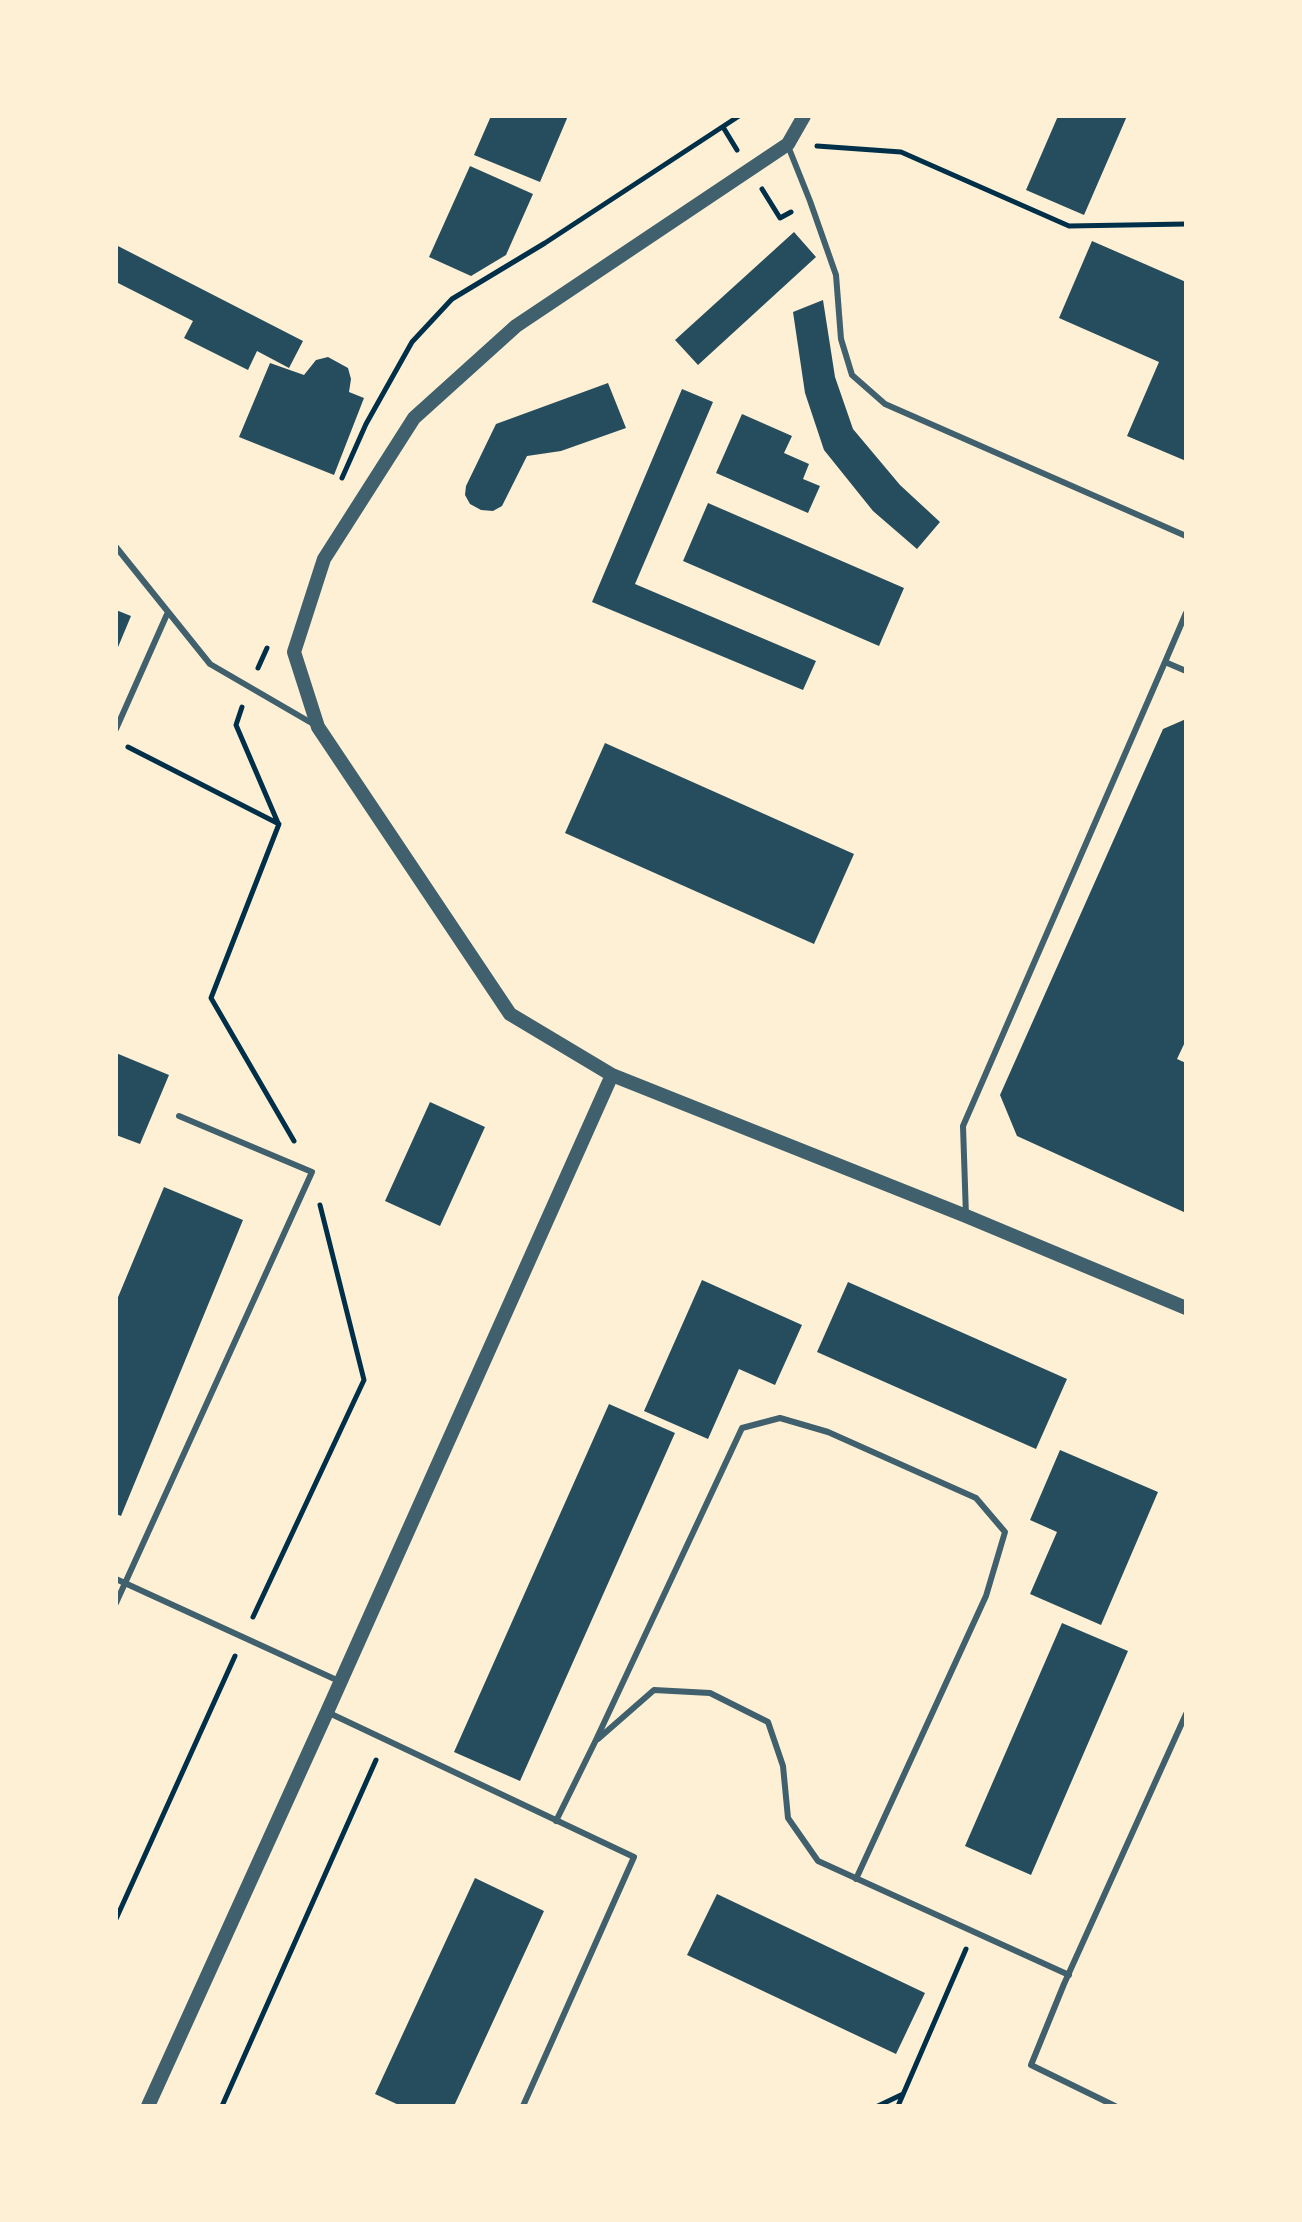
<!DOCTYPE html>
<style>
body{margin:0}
#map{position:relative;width:1302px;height:2222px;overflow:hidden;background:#fdf0d5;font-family:Raleway,sans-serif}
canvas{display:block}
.frame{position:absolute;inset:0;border:118px solid #fdf0d5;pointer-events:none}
</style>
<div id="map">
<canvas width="1302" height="2222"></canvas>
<div class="frame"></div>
</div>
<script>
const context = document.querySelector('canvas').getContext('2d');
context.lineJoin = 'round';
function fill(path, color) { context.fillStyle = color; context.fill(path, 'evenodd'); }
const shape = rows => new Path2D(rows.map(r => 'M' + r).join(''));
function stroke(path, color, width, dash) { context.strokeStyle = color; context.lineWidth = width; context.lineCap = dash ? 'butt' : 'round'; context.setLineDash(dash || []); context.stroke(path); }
fill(shape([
 [491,116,568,116,540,182,474,155],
 [1058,116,1127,116,1084,215,1026,190],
 [470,166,533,194,506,255,471,276,429,257],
 [794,232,816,257,698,365,675,340],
 [1092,241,1186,282,1186,461,1127,436,1159,362,1059,318],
 [116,245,303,341,289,368,257,351,248,370,184,338,193,321,116,282],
 [823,300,835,377,853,429,900,485,940,522,917,549,873,511,824,450,805,393,793,312],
 [328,357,348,368,351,379,349,392,364,398,334,475,239,437,270,363,304,375,316,360],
 [608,383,626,428,561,451,527,456,502,506,493,511,481,510,470,504,465,495,466,486,496,424],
 [682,389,713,402,635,584,816,661,803,690,592,602],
 [742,414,792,436,784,453,809,464,803,479,820,486,808,513,716,473],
 [708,503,904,588,879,646,683,561],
 [116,610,131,616,116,652],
 [1186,719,1186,1040,1177,1059,1186,1063,1186,1213,1017,1136,1000,1095,1163,729],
 [605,743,854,854,814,944,565,833],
 [116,1053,169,1075,140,1144,116,1135],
 [430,1102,485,1127,440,1226,385,1201],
 [164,1187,243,1220,121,1516,116,1514,116,1302],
 [702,1280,802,1325,775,1385,739,1369,708,1439,644,1411],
 [848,1282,1067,1379,1036,1449,817,1352],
 [609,1404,675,1433,520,1781,454,1752],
 [1060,1450,1158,1492,1101,1625,1030,1594,1057,1532,1030,1520],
 [1062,1623,1128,1651,1031,1875,965,1846],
 [475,1878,544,1911,454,2106,401,2106,375,2094],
 [717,1894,925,1993,896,2054,687,1955]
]), '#264d5e');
stroke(shape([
 [723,127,737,150],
 [817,146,901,152,1069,226,1186,224],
 [762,189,780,218,791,212],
 [342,478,366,424,412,342,452,299,545,243,739,116],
 [258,668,267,648],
 [242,707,236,725,278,823],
 [128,747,279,824,211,998,294,1141],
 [253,1617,364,1380,320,1205],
 [116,1919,235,1656],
 [222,2106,376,1760],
 [878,2106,903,2094],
 [898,2106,966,1949]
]), '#003049', 5);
stroke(shape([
 [788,146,810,201,836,275,841,339,852,375,885,404,1186,536],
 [116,547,210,664,315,725],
 [1186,613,1165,662,1186,671],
 [116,729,168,612],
 [966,1216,963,1126,1165,662],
 [116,1579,341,1682],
 [116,1603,312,1172,179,1116],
 [327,1712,634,1857,523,2106],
 [598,1739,654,1690,710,1693,768,1722,783,1766,788,1818,818,1861,1069,1975],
 [556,1821,595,1742,742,1428,780,1418,828,1432,976,1498,1005,1532,986,1596,856,1879],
 [1115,2106,1031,2065,1064,1984,1186,1714]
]), '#3f606c', 6);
stroke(shape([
 [804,116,788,144,516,326,414,418,324,559,294,652,318,727,510,1014,612,1075,966,1216,1186,1308],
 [148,2106,327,1712,612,1075]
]), '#3f606c', 14);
</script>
